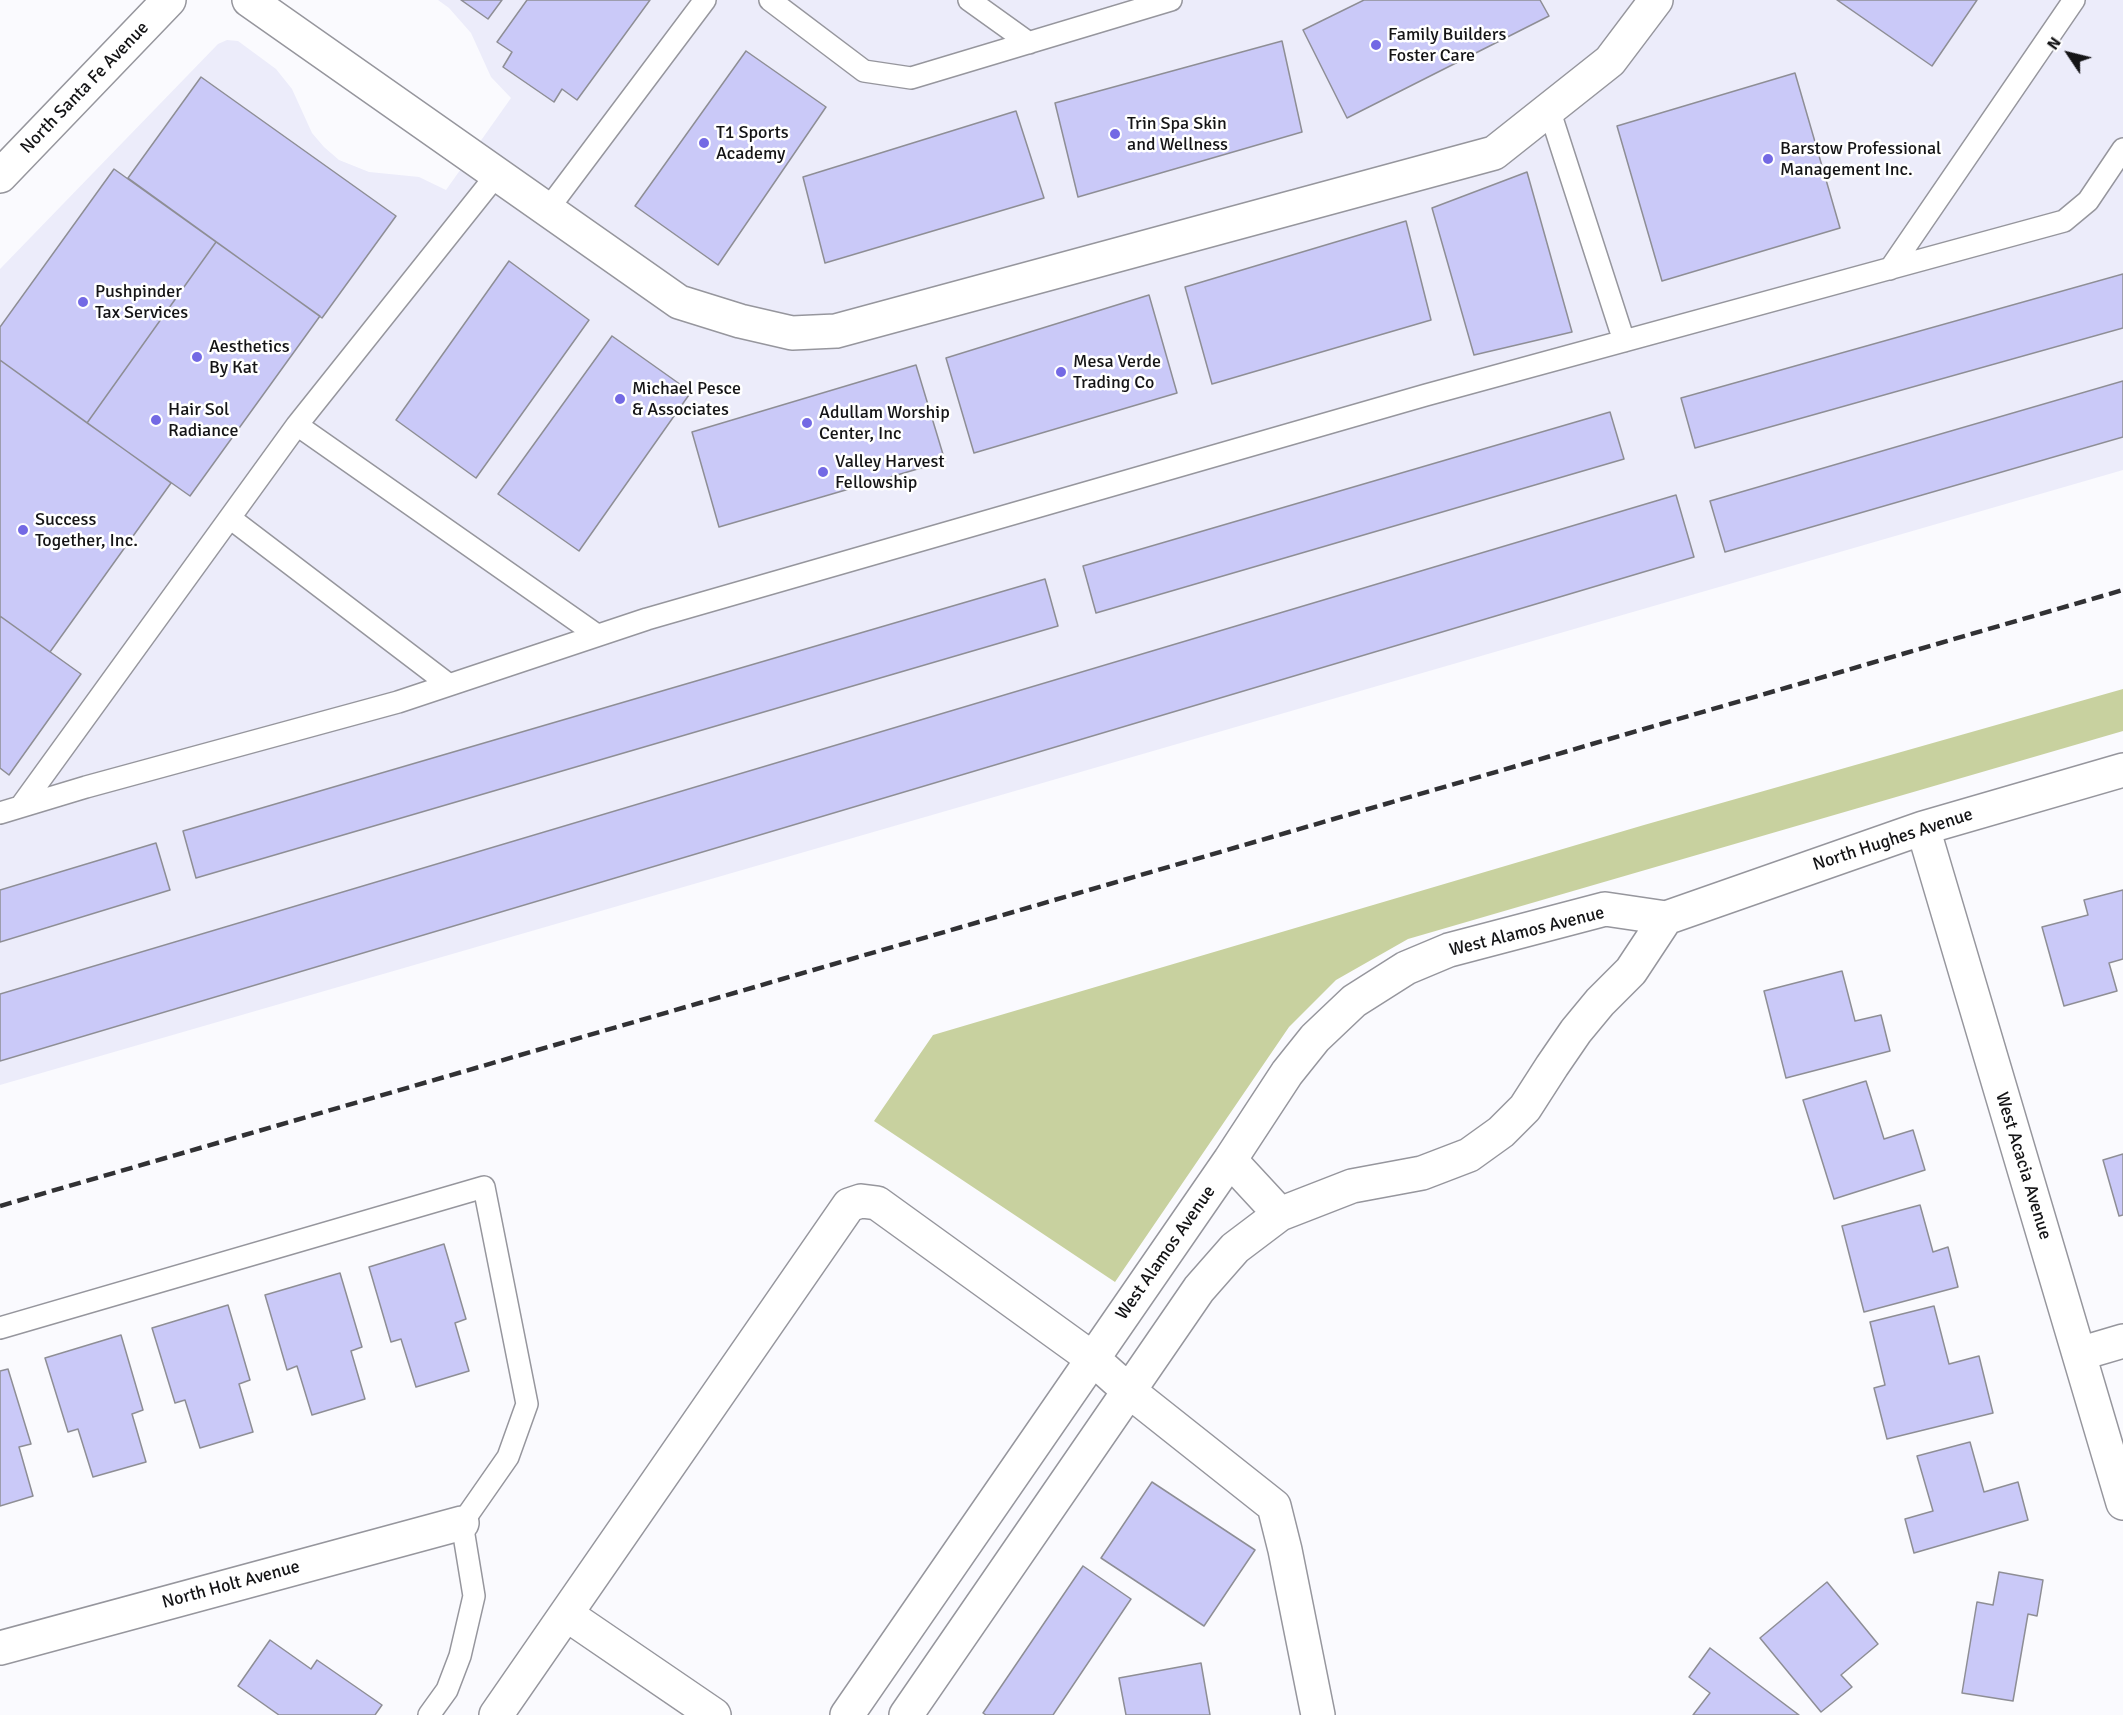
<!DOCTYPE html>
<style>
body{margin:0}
#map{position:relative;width:2123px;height:1715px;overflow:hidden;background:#fafafe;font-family:Signika,sans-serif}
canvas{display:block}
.north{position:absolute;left:2039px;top:24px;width:60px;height:60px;-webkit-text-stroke:4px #fff;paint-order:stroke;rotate:305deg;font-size:16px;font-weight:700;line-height:24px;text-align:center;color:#141416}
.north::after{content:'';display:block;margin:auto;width:21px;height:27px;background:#141416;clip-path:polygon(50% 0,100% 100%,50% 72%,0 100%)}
</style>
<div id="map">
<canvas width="2123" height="1715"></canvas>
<div class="north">N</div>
</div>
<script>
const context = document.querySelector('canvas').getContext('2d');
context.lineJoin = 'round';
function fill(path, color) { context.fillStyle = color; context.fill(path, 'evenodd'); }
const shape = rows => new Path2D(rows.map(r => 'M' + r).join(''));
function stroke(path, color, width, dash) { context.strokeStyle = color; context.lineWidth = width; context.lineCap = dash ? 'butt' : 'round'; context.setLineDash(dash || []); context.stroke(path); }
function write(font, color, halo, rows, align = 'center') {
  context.font = font + ' Signika,sans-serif'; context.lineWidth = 5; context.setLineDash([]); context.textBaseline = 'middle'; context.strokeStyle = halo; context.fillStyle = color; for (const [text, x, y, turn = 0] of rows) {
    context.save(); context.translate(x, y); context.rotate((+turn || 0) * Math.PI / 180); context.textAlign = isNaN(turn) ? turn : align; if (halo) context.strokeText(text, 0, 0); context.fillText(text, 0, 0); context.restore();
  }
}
fill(shape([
 [438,0,2123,0,2123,470,0,1085,0,269,218,44,227,40,238,41,276,69,292,89,312,133,324,147,339,160,369,172,419,177,446,190,511,98,491,77,471,33,449,8]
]), '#ececfa');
fill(shape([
 [2123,689,2123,731,1408,939,1336,980,1289,1027,1115,1282,874,1121,933,1035,1644,825]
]), '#c8d19f');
const building = shape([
 [461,0,502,0,488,19,461,0],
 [527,0,650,0,577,100,562,89,554,102,503,67,512,52,497,42,527,0],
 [1364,0,1540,0,1549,16,1347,118,1303,30,1364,0],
 [1837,0,1977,0,1932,66,1837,0],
 [1282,41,1302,132,1078,197,1055,103,1282,41],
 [746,51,826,107,718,265,635,206,746,51],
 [1795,73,1840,228,1662,281,1617,126,1795,73],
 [201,77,396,216,322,318,128,178,201,77],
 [1016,111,1044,198,825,263,803,177,1016,111],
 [114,169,216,242,87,423,0,360,0,327,114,169],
 [1527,172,1572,332,1474,355,1432,208,1527,172],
 [1406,221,1431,320,1212,384,1185,287,1406,221],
 [216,242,320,316,190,496,87,423,216,242],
 [509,261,589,320,476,478,396,420,509,261],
 [2123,274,2123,328,1695,448,1681,398,2123,274],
 [1149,295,1177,393,974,453,946,358,1149,295],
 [612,336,691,392,579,551,498,494,612,336],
 [0,360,171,483,50,652,0,616,0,360],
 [916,365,945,461,719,527,692,432,916,365],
 [2123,381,2123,437,1725,552,1710,501,2123,381],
 [1610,412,1624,459,1096,613,1083,566,1610,412],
 [1676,495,1694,557,0,1061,0,994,1676,495],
 [1045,579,1058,626,196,878,183,831,1045,579],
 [0,616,81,674,9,775,0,768,0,616],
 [156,843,170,890,0,942,0,890,156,843],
 [2123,890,2123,959,2109,963,2117,991,2064,1006,2042,927,2088,915,2084,900,2123,890],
 [1842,971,1855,1021,1881,1015,1890,1051,1786,1078,1764,991,1842,971],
 [1866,1081,1884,1139,1913,1130,1925,1170,1834,1199,1803,1100,1866,1081],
 [2123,1154,2123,1215,2119,1216,2103,1160,2123,1154],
 [1920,1205,1933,1252,1948,1247,1958,1287,1864,1312,1842,1226,1920,1205],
 [444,1244,466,1319,455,1323,469,1371,416,1387,401,1339,391,1342,369,1267,444,1244],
 [340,1273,362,1347,351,1351,365,1399,312,1415,297,1366,287,1370,265,1295,340,1273],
 [228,1305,250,1380,239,1384,253,1432,200,1448,185,1400,175,1403,152,1328,228,1305],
 [1934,1306,1949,1364,1979,1356,1993,1413,1887,1439,1874,1388,1885,1385,1870,1322,1934,1306],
 [121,1335,143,1410,132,1414,146,1462,93,1477,78,1429,68,1432,45,1358,121,1335],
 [8,1369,31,1444,19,1447,33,1496,0,1506,0,1371,8,1369],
 [1970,1442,1984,1492,2018,1482,2028,1520,1914,1553,1905,1519,1933,1511,1917,1456,1970,1442],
 [1152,1482,1255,1550,1204,1626,1101,1558,1152,1482],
 [1083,1566,1131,1599,1053,1715,986,1715,983,1713,1083,1566],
 [1999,1572,2043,1580,2037,1616,2028,1614,2013,1701,1962,1693,1977,1602,1993,1605,1999,1572],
 [1827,1582,1878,1644,1841,1675,1852,1687,1821,1712,1760,1638,1827,1582],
 [270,1640,311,1669,317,1660,382,1705,375,1715,279,1715,238,1686,270,1640],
 [1710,1648,1799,1715,1693,1715,1710,1693,1689,1677,1710,1648],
 [1201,1663,1210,1715,1126,1715,1119,1678,1201,1663]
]);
fill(building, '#cac9f8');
stroke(building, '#8e8e95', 1.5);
const lane = shape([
 [770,0,864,71,911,78,1171,0],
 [969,0,1029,43],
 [1549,109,1624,341],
 [548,209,705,0],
 [1890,269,2074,0],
 [297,425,597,635],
 [230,518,448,684],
 [21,806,297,425,498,173],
 [0,813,86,787,398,702,647,619,1426,395,2064,221,2088,201,2123,149],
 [0,1328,484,1187,527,1404,508,1457,462,1523,474,1596,460,1656,447,1690,429,1715]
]);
const street = shape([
 [249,0,679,302,740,321,792,333,836,331,1494,153,1610,61,1656,0],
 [0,176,169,0],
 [1923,828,2123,1503],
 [1230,1160,1280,1214],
 [2079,1354,2123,1341],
 [566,1614,714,1715],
 [0,1648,462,1523],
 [496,1715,849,1205,861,1201,877,1203,1093,1359,1129,1391,1274,1506,1285,1550,1318,1715],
 [847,1715,1230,1160,1287,1073,1315,1038,1354,1001,1406,968,1449,950,1605,909,1666,918,1923,828,2123,770],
 [906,1715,1199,1289,1235,1248,1280,1214,1352,1186,1422,1173,1469,1155,1501,1132,1525,1108,1552,1066,1576,1031,1600,1002,1631,971,1666,918]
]);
stroke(lane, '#96969d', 24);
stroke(street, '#96969d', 36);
stroke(lane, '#fff', 21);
stroke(street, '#fff', 33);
stroke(shape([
 [0,1206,2123,590]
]), '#313134', 4.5, [12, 6]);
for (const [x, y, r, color] of [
 [1376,45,6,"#7369e4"],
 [1115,134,6,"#7369e4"],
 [704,143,6,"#7369e4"],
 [1768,159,6,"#7369e4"],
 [83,302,6,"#7369e4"],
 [197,357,6,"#7369e4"],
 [1061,372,6,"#7369e4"],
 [620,399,6,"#7369e4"],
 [156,420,6,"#7369e4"],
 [807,423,6,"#7369e4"],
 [823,472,6,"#7369e4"],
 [23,530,6,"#7369e4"]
]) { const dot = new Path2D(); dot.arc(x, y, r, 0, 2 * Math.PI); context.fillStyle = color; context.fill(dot); stroke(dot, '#fff', 2); }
write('18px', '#141416', '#fff', [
 ["Family Builders",1388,35],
 ["Foster Care",1388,56],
 ["Trin Spa Skin",1127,124],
 ["and Wellness",1127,145],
 ["T1 Sports",716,133],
 ["Academy",716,154],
 ["Barstow Professional",1780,149],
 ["Management Inc.",1780,170],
 ["Pushpinder",95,292],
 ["Tax Services",95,313],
 ["Aesthetics",209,347],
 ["By Kat",209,368],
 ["Mesa Verde",1073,362],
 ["Trading Co",1073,383],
 ["Michael Pesce",632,389],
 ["& Associates",632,410],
 ["Hair Sol",168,410],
 ["Radiance",168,431],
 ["Adullam Worship",819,413],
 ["Center, Inc",819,434],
 ["Valley Harvest",835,462],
 ["Fellowship",835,483],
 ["Success",35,520],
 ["Together, Inc.",35,541]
], 'left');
write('18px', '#141416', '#fff', [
 ["North Santa Fe Avenue",85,88,-46],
 ["North Hughes Avenue",1893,840,-18],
 ["West Alamos Avenue",1527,932,-14],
 ["West Acacia Avenue",2023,1166,73],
 ["West Alamos Avenue",1166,1253,-55],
 ["North Holt Avenue",231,1585,-15]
]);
</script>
